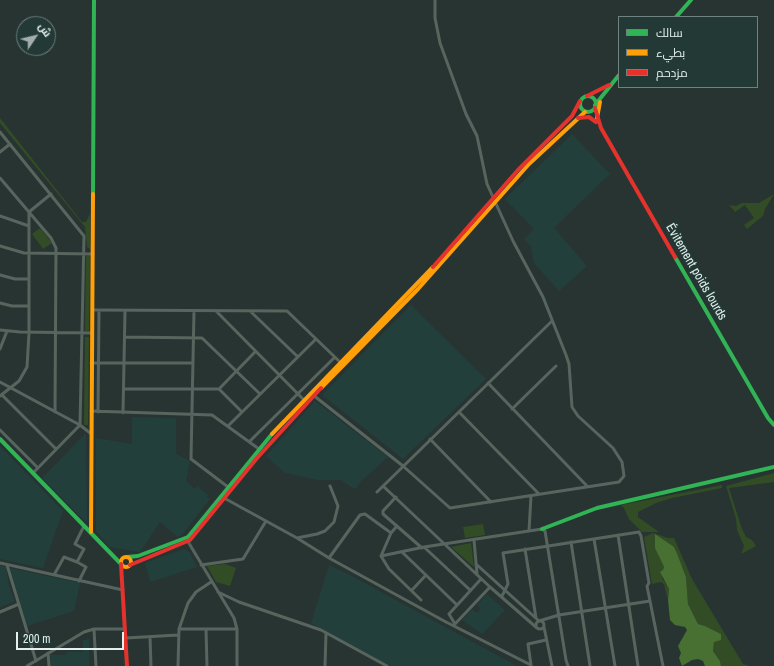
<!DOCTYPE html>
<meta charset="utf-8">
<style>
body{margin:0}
#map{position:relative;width:774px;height:666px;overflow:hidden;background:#283432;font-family:"Archivo Narrow",Cairo,sans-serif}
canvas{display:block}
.legend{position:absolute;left:618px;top:16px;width:140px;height:72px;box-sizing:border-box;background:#233936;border:1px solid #70827f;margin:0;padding:5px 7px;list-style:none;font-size:12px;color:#e3f0ed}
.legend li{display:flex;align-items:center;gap:8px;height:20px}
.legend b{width:20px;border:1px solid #70827f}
.north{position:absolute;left:16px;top:16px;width:40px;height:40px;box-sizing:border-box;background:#233936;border:1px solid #70827f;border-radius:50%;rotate:55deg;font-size:11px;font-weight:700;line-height:16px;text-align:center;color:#e3f0ed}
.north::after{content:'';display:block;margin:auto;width:14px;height:18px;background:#a2aeac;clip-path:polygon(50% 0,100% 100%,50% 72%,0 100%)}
.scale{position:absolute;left:16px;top:632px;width:108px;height:18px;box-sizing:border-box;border:2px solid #e3f0ed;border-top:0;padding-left:5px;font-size:12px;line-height:14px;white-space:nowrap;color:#e3f0ed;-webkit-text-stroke:3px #233936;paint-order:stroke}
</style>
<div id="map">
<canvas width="774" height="666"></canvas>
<ul class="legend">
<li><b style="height:5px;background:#30b455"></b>سالك</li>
<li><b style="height:5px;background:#ff9f0a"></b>بطيء</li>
<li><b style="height:5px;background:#e5322d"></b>مزدحم</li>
</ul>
<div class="north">ش</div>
<div class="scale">200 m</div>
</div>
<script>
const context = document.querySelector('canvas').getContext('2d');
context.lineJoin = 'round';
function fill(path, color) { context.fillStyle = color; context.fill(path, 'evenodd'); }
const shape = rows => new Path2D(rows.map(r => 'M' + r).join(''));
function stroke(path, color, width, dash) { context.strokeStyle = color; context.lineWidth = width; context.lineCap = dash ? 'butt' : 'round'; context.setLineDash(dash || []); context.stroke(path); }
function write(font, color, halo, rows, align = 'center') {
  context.font = font + ' "Archivo Narrow",sans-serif'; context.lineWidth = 4; context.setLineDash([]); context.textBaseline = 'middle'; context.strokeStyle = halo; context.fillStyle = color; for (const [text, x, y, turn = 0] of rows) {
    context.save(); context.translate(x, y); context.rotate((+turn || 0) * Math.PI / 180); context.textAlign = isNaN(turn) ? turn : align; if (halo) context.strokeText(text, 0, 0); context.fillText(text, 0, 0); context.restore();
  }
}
fill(shape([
 [572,134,610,174,554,228,587,266,559,291,534,263,531,247,524,239,534,229,505,199],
 [411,305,486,379,403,459,322,395],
 [315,401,388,457,359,483,357,488,353,488,341,480,318,480,285,473,266,456],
 [132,417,176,418,176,454,190,461,186,481,195,489,198,486,208,495,207,497,210,499,182,535,178,537,160,522,140,552,109,547,96,531,96,438,132,444],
 [86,433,87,521,85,521,42,478],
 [0,446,63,511,43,568,0,559],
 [184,549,190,553,197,567,150,582,145,563],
 [0,565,6,567,9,586,15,601,0,607],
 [329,565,348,574,517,666,390,666,373,657,311,623],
 [10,568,80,583,74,611,27,626],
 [487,594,505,610,482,634,462,620,472,609,477,613,481,609,477,605],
 [89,639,89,666,51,666,50,655,66,655,66,652,83,652,83,640]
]), '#233f3b');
fill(shape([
 [0,118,82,222,86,222,90,214,90,249,87,247,85,227,0,123],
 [774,194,765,209,763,216,747,229,744,225,754,218,745,205,735,212,729,205,736,206,742,203,759,203],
 [40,228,52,243,43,249,32,234],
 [86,256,90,256,89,331,85,331],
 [85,337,89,337,88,425,84,425],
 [774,473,774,482,729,488,742,529,746,537,752,540,756,546,741,554,744,546,737,530,736,519,726,486],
 [722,485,722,488,672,498,656,503,638,512,638,517,659,532,642,532,629,519,624,508,621,505],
 [483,524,485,535,465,538,463,527],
 [653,533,668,538,674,538,692,579,743,664,750,666,721,666,720,661,713,651,714,642,721,634,705,626,698,624,688,604,686,577,678,556,656,540,659,557,664,567,662,578,669,589,668,600,664,584,661,582,652,584,644,537],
 [471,543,474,567,451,547],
 [225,564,236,568,230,586,216,582,207,566]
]), '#324c26');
fill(shape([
 [655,534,674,547,678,556,686,577,688,604,698,624,705,626,721,634,721,640,714,642,713,651,720,661,721,666,705,666,703,661,698,659,692,660,682,666,679,658,681,653,678,646,687,630,685,627,675,625,670,620,668,600,669,589,660,572,663,570,664,567,655,548]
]), '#477032');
stroke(shape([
 [0,132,84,236,80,425,33,473],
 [0,152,10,144],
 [0,178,51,238,56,248,55,412],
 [0,216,29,226],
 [0,246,24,253,93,254],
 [0,275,15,279,29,279],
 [0,303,12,306,29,306],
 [92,310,287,311,340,362],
 [194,311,191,459,228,487],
 [216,311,303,399],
 [250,311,298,357],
 [0,330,20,332,92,333],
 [125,337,202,338,260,394],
 [0,349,7,331],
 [91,363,193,363],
 [0,382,80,425,90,433],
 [488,383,587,486],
 [124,389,219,389,242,412],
 [219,389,255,352],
 [2,395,56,449],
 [313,395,403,466,450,508,619,482,624,476,622,462,613,448,578,416,572,407,569,364,566,355,543,297,513,241,487,184,477,136,466,114,440,43,435,18,435,0],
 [0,396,19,381,27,367,29,333,29,212,51,194],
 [512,409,556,366],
 [91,411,212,415,259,449],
 [98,412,99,311],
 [459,412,539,494],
 [123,413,125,311],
 [228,426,316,339],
 [0,430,38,468],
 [430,439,491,502],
 [250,441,335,357],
 [383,486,490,587,537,628],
 [377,492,552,321],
 [396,497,383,511,383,514,422,548],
 [224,498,297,538,329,558,360,515,365,514,391,533],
 [397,526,391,533,381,556,389,569,421,600],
 [529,531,531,496],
 [618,535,638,666],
 [297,538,317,534,325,531,334,522,338,506,330,486],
 [594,539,615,666],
 [187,540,234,618,237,629,237,666],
 [474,540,477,574],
 [571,542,590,666],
 [424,547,470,590],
 [525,549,536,618],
 [402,552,457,605],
 [381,556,424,547,542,529,545,531,566,660,568,666],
 [329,558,446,622,531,665],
 [0,563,123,590],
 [476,564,539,621],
 [7,565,36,661],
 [201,565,243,559,266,521],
 [54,575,64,557,77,562],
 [481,579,449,614,455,624,490,587],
 [79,581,86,567,77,562,84,549,75,544,84,526],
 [412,590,426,575],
 [218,592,239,602,321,630,387,666],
 [502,596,508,584,503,553,639,532,641,536,649,583,647,586,663,666],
 [0,612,19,604],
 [539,621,559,615,650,601],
 '536 625a4 4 0 1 1 8 0a4 4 0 1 1-8 0Z',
 [544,627,552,666],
 [94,629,96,666],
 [179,629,237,629],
 [206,629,207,666],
 [150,637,151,666],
 [126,638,178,635],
 [48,653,49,666],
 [531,665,528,644,546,640],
 [27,666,84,632,94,629,125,629],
 [178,666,179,629,188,603,196,592,211,582],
 [325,666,326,633]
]), '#58655e', 3);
stroke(shape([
 [676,17,691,0],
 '580 104a8 8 0 1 1 16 0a8 8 0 1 1-16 0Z',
 [595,105,619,75],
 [93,194,94,0],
 [675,257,768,418,774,425],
 [0,439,121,564],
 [542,529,597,508,774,467],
 [127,557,138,556,188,537,272,434]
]), '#30b455', 4);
stroke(shape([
 [597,118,600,102],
 [321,388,418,289,529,164,585,112],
 [272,434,433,267],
 [91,532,93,194],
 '121 562a5 5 0 1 1 10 0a5 5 0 1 1-10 0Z'
]), '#ff9f0a', 4);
stroke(shape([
 [587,96,609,85],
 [595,108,601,128,675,257],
 [578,118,589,117,596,122],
 [433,267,518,170,572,116,580,101],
 [121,564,127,666],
 [130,565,190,540,257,458,321,388]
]), '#e5322d', 4);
write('13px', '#e3f0ed', '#233936', [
 ["Évitement poids lourds",696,272,60]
]);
</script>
